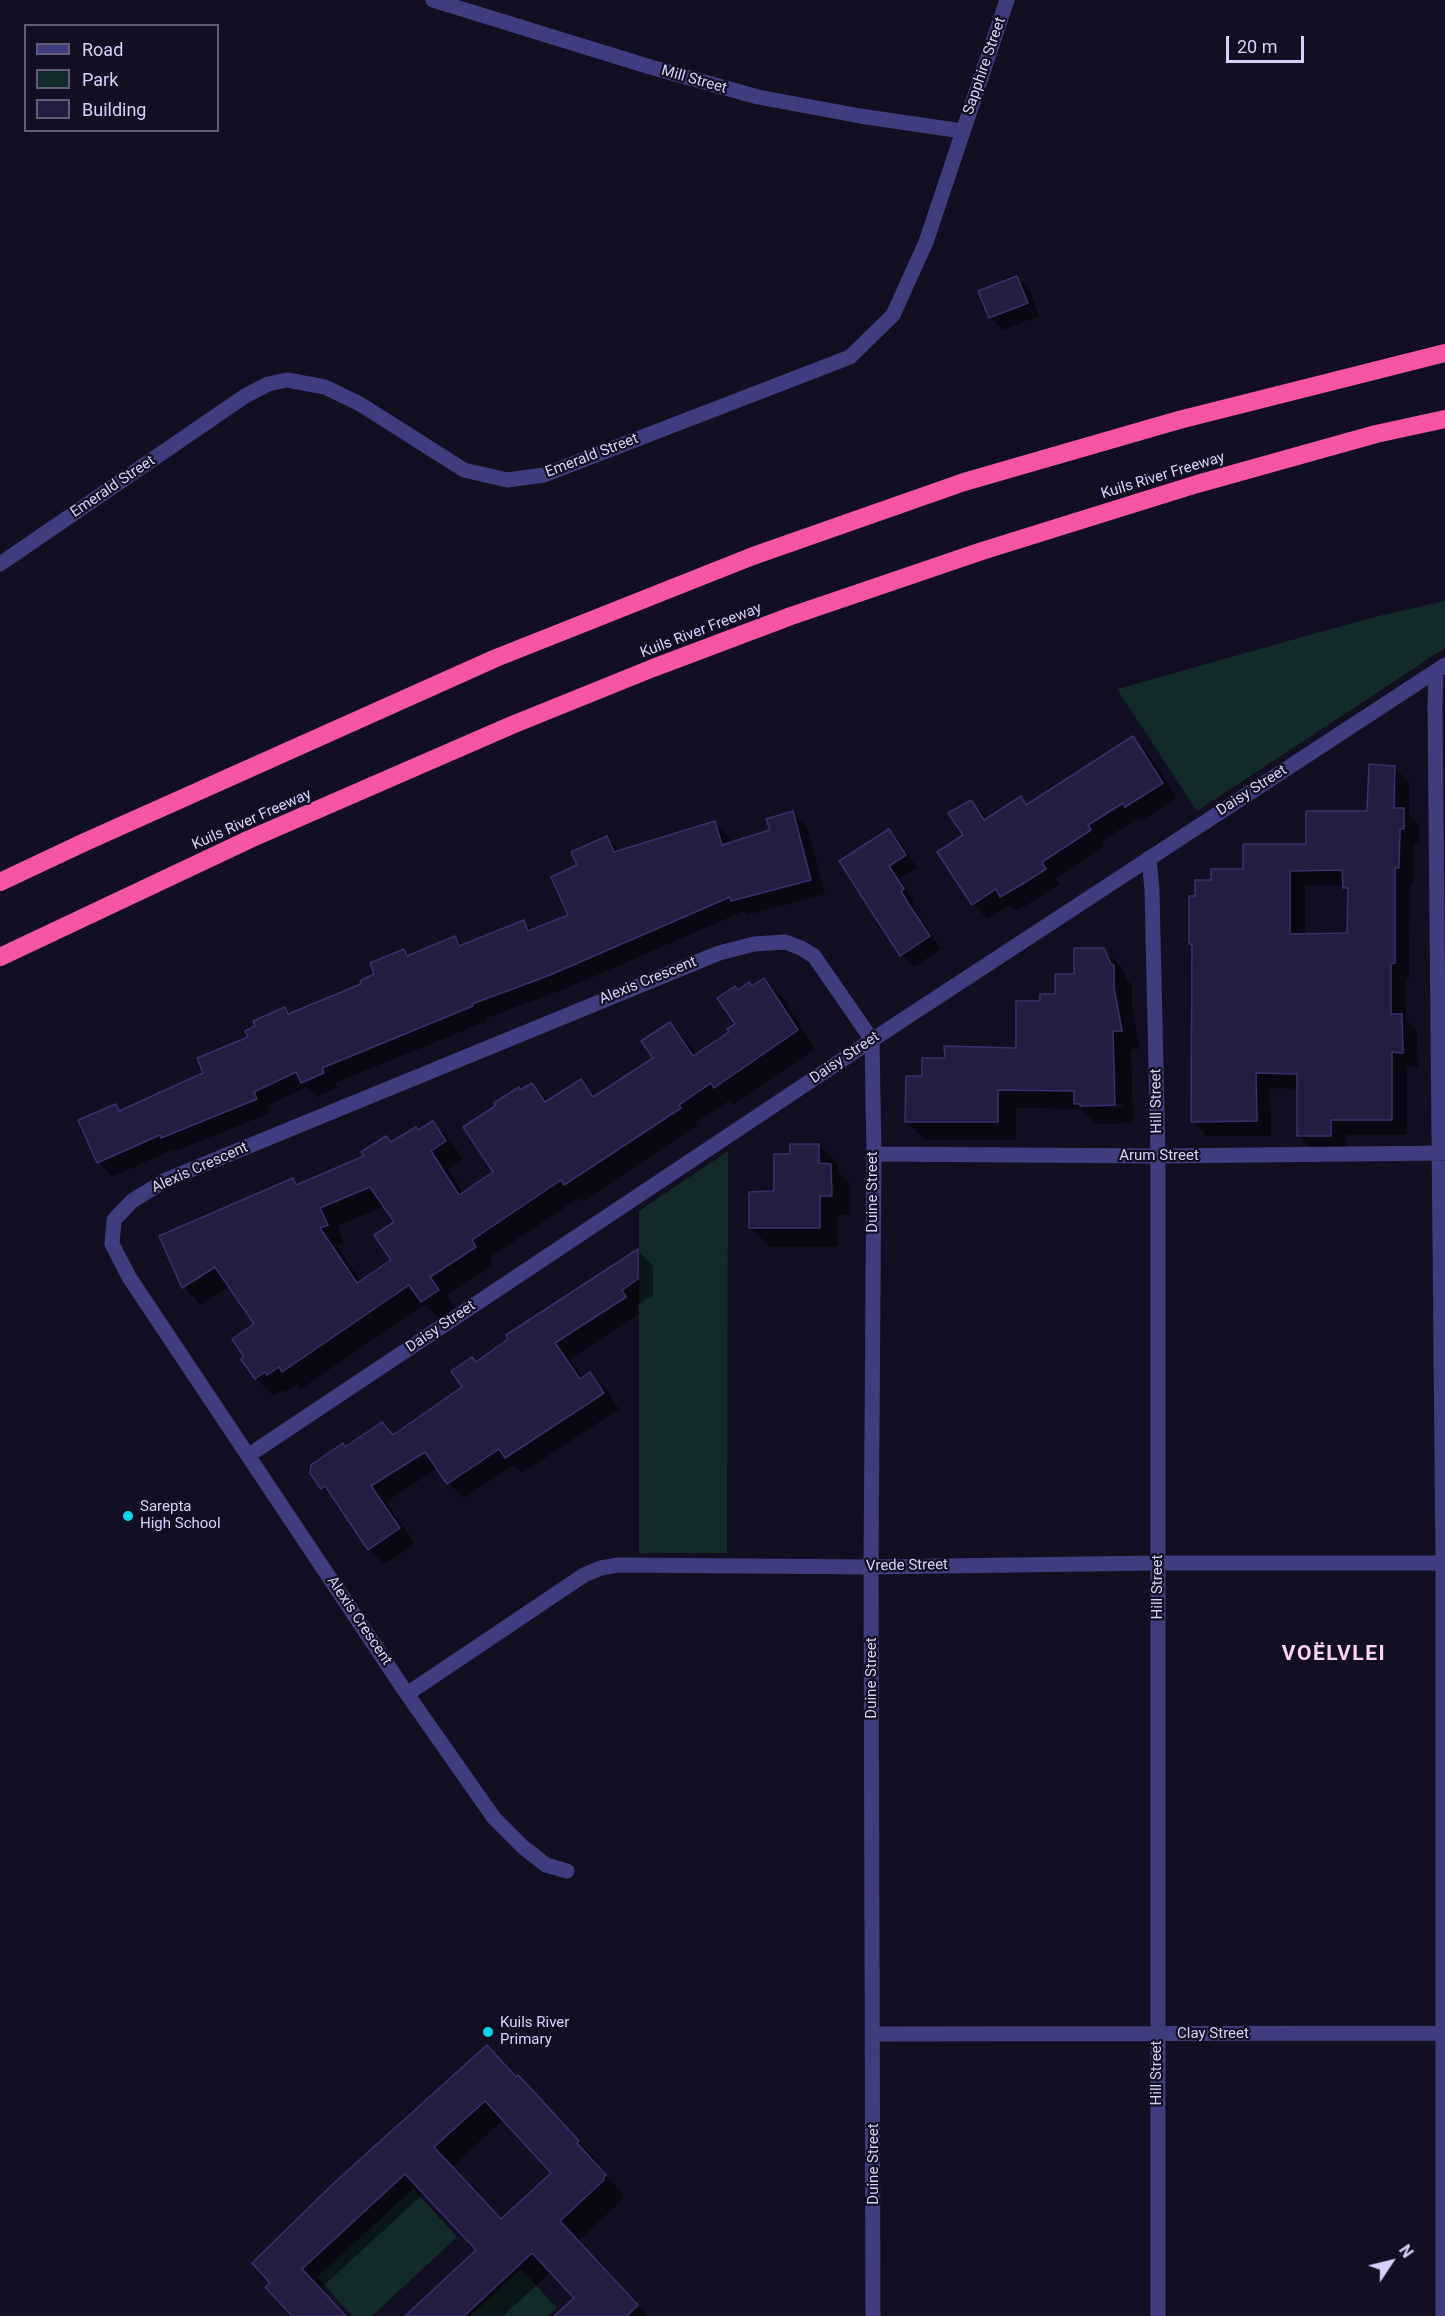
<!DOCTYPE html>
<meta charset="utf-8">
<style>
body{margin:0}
#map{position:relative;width:1445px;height:2316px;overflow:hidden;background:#120f22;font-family:Roboto,sans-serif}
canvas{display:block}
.legend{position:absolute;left:24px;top:24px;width:195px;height:108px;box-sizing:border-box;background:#120f22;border:2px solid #615d79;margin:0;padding:8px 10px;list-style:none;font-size:18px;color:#d7d2fc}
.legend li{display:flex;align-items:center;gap:12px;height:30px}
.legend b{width:30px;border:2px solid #615d79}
.north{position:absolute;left:1361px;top:2232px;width:60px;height:60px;-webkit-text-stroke:4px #120f22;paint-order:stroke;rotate:55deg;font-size:16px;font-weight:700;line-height:24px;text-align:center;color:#d7d2fc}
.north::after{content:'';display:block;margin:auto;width:21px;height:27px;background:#d7d2fc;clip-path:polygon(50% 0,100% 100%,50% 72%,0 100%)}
.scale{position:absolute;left:1226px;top:36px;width:78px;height:27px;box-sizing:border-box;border:3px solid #d7d2fc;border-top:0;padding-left:8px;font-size:18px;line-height:21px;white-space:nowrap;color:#d7d2fc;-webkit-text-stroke:4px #120f22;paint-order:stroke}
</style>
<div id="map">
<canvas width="1445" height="2316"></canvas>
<ul class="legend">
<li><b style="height:8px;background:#3f3d7e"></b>Road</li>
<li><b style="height:16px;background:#122b2a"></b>Park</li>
<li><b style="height:16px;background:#241c41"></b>Building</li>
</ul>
<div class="north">N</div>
<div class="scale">20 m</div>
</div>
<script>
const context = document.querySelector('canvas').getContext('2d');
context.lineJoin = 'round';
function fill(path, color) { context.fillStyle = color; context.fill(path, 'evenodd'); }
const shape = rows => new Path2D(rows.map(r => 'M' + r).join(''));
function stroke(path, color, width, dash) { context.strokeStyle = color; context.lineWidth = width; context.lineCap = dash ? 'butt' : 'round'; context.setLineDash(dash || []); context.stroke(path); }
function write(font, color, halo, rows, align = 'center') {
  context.font = font + ' Roboto,sans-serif'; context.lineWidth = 4.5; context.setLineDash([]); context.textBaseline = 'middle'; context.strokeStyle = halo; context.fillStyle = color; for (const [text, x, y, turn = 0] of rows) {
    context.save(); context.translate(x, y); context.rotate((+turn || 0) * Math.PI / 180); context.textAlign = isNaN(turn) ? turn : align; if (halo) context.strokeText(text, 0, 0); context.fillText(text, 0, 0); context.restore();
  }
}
fill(shape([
 [1445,601,1445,648,1197,811,1117,689,1374,617],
 [728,1151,727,1553,639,1553,639,1211],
 [413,2189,457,2237,372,2316,352,2316,317,2277],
 [521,2269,557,2308,548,2316,470,2316]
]), '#122b2a');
fill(shape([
 [1017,278,1030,290,1039,316,1003,330,990,317],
 [1132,738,1148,753,1177,798,1141,821,1138,818,1102,841,1105,846,1056,878,1060,884,1017,911,1010,905,988,919,973,904,965,836,971,802,988,819,1020,798,1028,806],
 [1394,767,1409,782,1409,815,1419,825,1419,843,1414,843,1414,883,1410,883,1409,978,1406,978,1406,1020,1417,1031,1418,1067,1407,1067,1407,1135,1346,1135,1346,1151,1314,1151,1299,1136,1299,1089,1270,1088,1271,1136,1207,1136,1192,1121,1194,947,1190,943,1196,897,1245,870,1308,845,1369,812],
 [1305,885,1344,885,1349,893,1349,935,1305,935],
 [793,813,807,827,825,894,747,915,744,911,565,989,486,1018,487,1021,335,1083,337,1088,316,1097,307,1087,267,1106,270,1113,176,1151,174,1149,112,1177,98,1162,116,1105,122,1111,205,1074,284,1009,290,1015,363,985,404,951,409,956,454,937,463,946,524,921,533,931,570,916,579,866,607,838,621,851,715,823,729,837,731,844,772,831],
 [889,831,901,843,917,868,900,878,915,902,912,904,941,949,914,967,902,955,841,862],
 [1104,950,1122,968,1127,980,1132,985,1132,1008,1140,1049,1131,1049,1133,1123,1100,1124,1094,1122,1081,1109,1016,1108,1016,1140,925,1140,906,1121,923,1078,946,1060,1017,1050,1041,1003,1056,995],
 [1086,1104,1123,1104,1123,1107,1089,1107],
 [764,980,782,997,815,1049,733,1105,729,1101,695,1123,697,1126,583,1202,579,1198,489,1258,493,1265,447,1295,456,1309,440,1319,425,1304,301,1389,297,1384,286,1392,284,1389,274,1396,256,1378,246,1357,256,1325,230,1286,201,1305,184,1287,161,1237,293,1179,298,1185,366,1157,419,1132,433,1123,451,1141,463,1159,448,1169,464,1194,495,1173,521,1091,531,1085,549,1102,581,1081,596,1096,655,1058,670,1024,687,1042,697,1055,731,1032,737,1025,738,991,752,987],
 [385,1206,396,1222,393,1260,361,1282,337,1246,344,1243,337,1226],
 [819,1145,838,1164,838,1172,850,1184,850,1215,838,1215,838,1247,770,1247,751,1228,776,1193,792,1155],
 [638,1251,653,1266,653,1295,636,1306,640,1313,570,1359,583,1378,590,1374,606,1389,619,1409,522,1473,514,1465,464,1498,449,1483,438,1468,386,1502,415,1544,385,1564,369,1549,337,1503,322,1488,346,1449,382,1424,394,1436,464,1388,477,1363],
 [517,2078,537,2096,597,2161,595,2163,624,2195,621,2199,622,2200,578,2241,647,2316,557,2316,576,2298,551,2272,503,2316,407,2316,478,2250,424,2193,320,2289,345,2316,294,2316,272,2283,254,2263],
 [504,2119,553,2173,502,2221,452,2167]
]), '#0007');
const building = shape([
 [1017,276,1028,303,989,318,978,291,1017,276],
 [1133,736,1163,783,1125,807,1123,803,1088,825,1091,830,1042,862,1046,869,1024,883,1000,897,996,889,972,905,937,852,963,835,948,813,969,801,972,801,984,820,1021,796,1026,805,1133,736],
 [1369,764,1395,766,1394,808,1404,808,1404,829,1400,829,1399,868,1395,868,1395,963,1391,964,1391,1014,1402,1014,1403,1053,1392,1052,1392,1120,1331,1120,1331,1136,1297,1136,1297,1074,1256,1073,1257,1121,1191,1122,1192,944,1189,944,1189,896,1195,896,1195,880,1211,880,1211,869,1243,869,1243,844,1306,844,1306,811,1367,811,1369,764],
 [1342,870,1343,888,1348,888,1347,933,1290,934,1290,871,1342,870],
 [793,811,811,880,731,901,730,897,550,975,472,1004,473,1006,322,1068,324,1073,301,1083,296,1072,254,1092,257,1099,161,1138,160,1135,97,1163,78,1120,116,1104,119,1111,203,1073,197,1058,248,1037,245,1031,255,1026,253,1021,285,1007,288,1014,361,984,360,981,374,974,370,963,404,949,407,956,455,936,459,946,524,920,528,931,568,915,551,877,577,865,571,852,607,836,614,852,715,821,722,845,770,830,766,819,793,811],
 [889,829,906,855,889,866,904,889,901,891,908,903,930,936,900,956,839,861,889,829],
 [1074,948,1104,948,1111,964,1114,965,1114,988,1122,1031,1113,1031,1115,1105,1080,1106,1080,1104,1074,1104,1074,1091,998,1090,998,1122,905,1122,906,1076,922,1076,922,1058,945,1058,944,1046,1016,1048,1016,1001,1040,1001,1040,994,1055,994,1055,974,1074,974,1074,948],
 [764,978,798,1030,714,1088,711,1083,679,1105,681,1108,564,1185,561,1180,472,1240,476,1247,430,1277,439,1290,421,1302,409,1285,282,1372,279,1367,267,1375,265,1372,255,1379,241,1359,244,1357,232,1339,254,1324,215,1267,182,1288,159,1236,293,1178,296,1185,364,1156,361,1152,386,1136,391,1142,416,1127,418,1130,433,1121,446,1141,431,1151,459,1195,493,1172,463,1127,495,1106,494,1103,519,1087,520,1090,532,1083,545,1102,581,1079,593,1097,653,1058,641,1041,670,1022,693,1056,729,1032,727,1029,735,1024,717,998,735,986,738,990,749,982,752,986,764,978],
 [370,1187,394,1222,374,1235,391,1260,357,1283,320,1228,328,1225,320,1208,370,1187],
 [790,1144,819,1144,819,1163,831,1164,832,1196,820,1196,820,1228,749,1228,749,1192,774,1191,774,1154,790,1154,790,1144],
 [638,1249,638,1279,622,1290,626,1297,555,1343,580,1379,590,1372,604,1393,505,1458,499,1449,447,1484,425,1452,371,1486,400,1528,368,1550,325,1486,321,1489,310,1473,311,1465,343,1443,345,1447,382,1422,393,1435,462,1387,451,1371,472,1357,476,1362,508,1339,506,1335,638,1249],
 [487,2045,516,2077,518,2075,536,2094,579,2141,577,2143,606,2175,603,2179,604,2180,560,2221,638,2305,627,2316,554,2316,574,2298,532,2253,464,2316,405,2316,476,2250,405,2174,302,2269,346,2316,292,2316,265,2287,270,2283,252,2263,335,2182,487,2045],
 [485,2101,551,2173,501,2219,434,2147,485,2101]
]);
fill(building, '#241c41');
stroke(building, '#3c306c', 1.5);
stroke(shape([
 [433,0,647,66,758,97,860,116,962,131],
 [0,564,245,396,268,384,287,380,325,387,360,404,464,470,507,480,544,475,850,357,893,315,926,242,1007,0],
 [1436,671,1435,707,1443,1563,1443,2316],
 [1149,858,1152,890,1158,1156,1158,2316],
 [874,1154,1158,1156,1445,1153],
 [249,1455,872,1040,1445,665],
 [407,1694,584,1575,601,1568,618,1565,871,1567,1158,1563,1445,1563],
 [567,1871,546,1865,523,1847,494,1818,407,1694,129,1277,112,1244,114,1220,132,1201,166,1180,719,953,754,944,785,942,801,948,814,956,872,1040,874,1154,871,1567,873,2316],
 [874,2034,1445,2033]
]), '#3f3d7e', 15);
stroke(shape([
 [0,882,85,842,496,658,753,556,964,482,1179,420,1445,353],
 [0,957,250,839,512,725,653,668,791,616,982,551,1197,484,1376,434,1445,419]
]), '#f555a2', 18);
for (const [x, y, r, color] of [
 [128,1516,6,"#0fd6ec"],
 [488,2032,6,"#0fd6ec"]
]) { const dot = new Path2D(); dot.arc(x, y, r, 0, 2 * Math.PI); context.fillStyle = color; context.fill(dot); stroke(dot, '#120f22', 2); }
write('15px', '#d7d2fc', '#120f22', [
 ["Sapphire Street",985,66,-71],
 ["Mill Street",694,80,16],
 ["Emerald Street",592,456,-21],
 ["Kuils River Freeway",1163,476,-17],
 ["Emerald Street",113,487,-34],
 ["Kuils River Freeway",701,631,-21],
 ["Daisy Street",1252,791,-33],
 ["Kuils River Freeway",252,820,-24],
 ["Alexis Crescent",648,981,-22],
 ["Daisy Street",845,1058,-34],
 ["Hill Street",1157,1101,-91],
 ["Arum Street",1159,1156],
 ["Alexis Crescent",200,1168,-24],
 ["Duine Street",873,1192,-90],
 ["Daisy Street",441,1327,-34],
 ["Vrede Street",907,1566,-1],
 ["Hill Street",1158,1587,-90],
 ["Alexis Crescent",359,1621,56],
 ["Duine Street",872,1678,-90],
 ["Clay Street",1213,2034],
 ["Hill Street",1157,2073,-90],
 ["Duine Street",874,2164,-90]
]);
write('15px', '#d7d2fc', '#120f22', [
 ["Sarepta",140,1507],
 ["High School",140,1524],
 ["Kuils River",500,2023],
 ["Primary",500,2040]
], 'left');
context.letterSpacing = '1.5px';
write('bold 21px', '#fcd4ee', '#120f22', [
 ["VOËLVLEI",1334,1655]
]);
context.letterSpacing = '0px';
</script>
